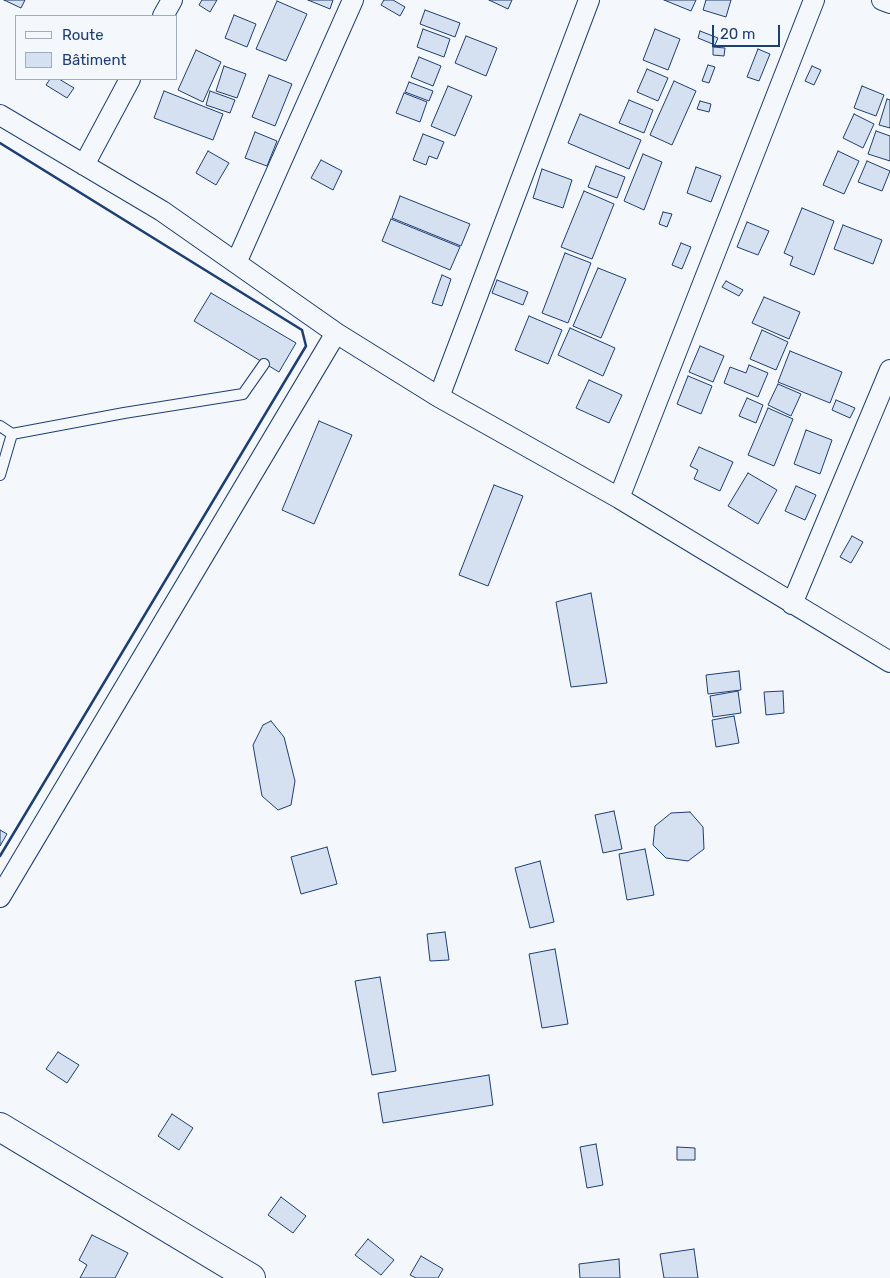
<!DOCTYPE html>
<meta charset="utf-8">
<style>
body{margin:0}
#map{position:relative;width:890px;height:1278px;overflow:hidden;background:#f4f7fb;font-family:Rubik,sans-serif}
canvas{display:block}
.legend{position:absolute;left:15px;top:15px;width:162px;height:65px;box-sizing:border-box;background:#f4f7fb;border:1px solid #9eadc5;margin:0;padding:6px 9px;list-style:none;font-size:15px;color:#1d3f73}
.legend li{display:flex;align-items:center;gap:10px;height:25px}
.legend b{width:25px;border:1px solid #9eadc5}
.scale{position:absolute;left:712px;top:25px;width:68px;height:22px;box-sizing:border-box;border:2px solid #1d3f73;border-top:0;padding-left:6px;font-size:15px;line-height:18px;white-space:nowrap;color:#1d3f73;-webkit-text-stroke:4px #f4f7fb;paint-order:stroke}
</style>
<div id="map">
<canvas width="890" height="1278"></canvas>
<ul class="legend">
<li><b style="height:6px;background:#f4f7fb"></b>Route</li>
<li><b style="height:14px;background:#d5e0f0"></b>Bâtiment</li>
</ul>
<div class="scale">20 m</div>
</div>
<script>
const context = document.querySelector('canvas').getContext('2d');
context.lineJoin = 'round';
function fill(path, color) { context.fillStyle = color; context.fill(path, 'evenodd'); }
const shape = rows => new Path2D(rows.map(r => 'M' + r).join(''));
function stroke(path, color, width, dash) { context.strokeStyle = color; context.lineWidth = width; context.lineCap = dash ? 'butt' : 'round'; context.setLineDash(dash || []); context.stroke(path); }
const building = shape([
 [4,0,25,0,21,8,4,0],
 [202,0,217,0,210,12,199,5,202,0],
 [308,0,333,0,330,9,308,0],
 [384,0,393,0,405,7,400,16,381,5,384,0],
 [489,0,512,0,508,9,489,0],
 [664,0,696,0,691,11,664,0],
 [706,0,731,0,726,17,703,10,706,0],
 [277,1,307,14,286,61,256,49,277,1],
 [425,10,460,23,455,37,420,24,425,10],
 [234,15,256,24,247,47,225,38,234,15],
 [423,29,450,39,444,57,417,47,423,29],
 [655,29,680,39,668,70,643,60,655,29],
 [700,31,718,38,715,45,698,38,700,31],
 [466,36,497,48,486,76,455,63,466,36],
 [713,47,725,48,724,56,713,55,713,47],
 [758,49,770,54,759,81,747,77,758,49],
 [196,50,221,62,203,102,178,90,196,50],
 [419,57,441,66,433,86,411,77,419,57],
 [708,65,715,67,709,83,702,81,708,65],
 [224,66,246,74,237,98,216,91,224,66],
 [812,66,821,70,814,85,805,81,812,66],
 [647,69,668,78,658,101,637,92,647,69],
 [269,75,292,84,275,126,252,117,269,75],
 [50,79,59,79,74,88,67,98,46,85,50,79],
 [674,81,696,91,672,145,650,135,674,81],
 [409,82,433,91,429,101,405,92,409,82],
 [448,86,472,96,455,136,431,126,448,86],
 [862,86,884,95,876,116,854,108,862,86],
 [164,91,223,114,213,140,154,118,164,91],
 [210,91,235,100,230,113,206,105,210,91],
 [404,93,427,102,420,122,396,113,404,93],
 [887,99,890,100,890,128,879,125,887,99],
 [629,100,653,110,644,133,619,123,629,100],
 [700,101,711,104,709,112,697,109,700,101],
 [580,114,641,140,629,169,568,143,580,114],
 [854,114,874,124,863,148,843,138,854,114],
 [876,131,890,136,890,161,868,154,876,131],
 [255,132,277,141,267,166,245,158,255,132],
 [423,134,444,142,437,159,429,156,426,165,413,160,423,134],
 [208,151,229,163,216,185,196,173,208,151],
 [838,151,859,161,844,194,823,185,838,151],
 [643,154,662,162,644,210,624,201,643,154],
 [321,160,342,171,333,190,311,178,321,160],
 [867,161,890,171,882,191,858,182,867,161],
 [596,166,625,177,617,198,588,187,596,166],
 [696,167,721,176,711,202,687,193,696,167],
 [542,169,572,180,563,208,533,198,542,169],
 [584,191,614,204,592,259,561,247,584,191],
 [400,196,470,224,461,246,392,218,400,196],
 [802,208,834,221,814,275,790,265,793,257,784,253,802,208],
 [663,212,672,214,667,227,659,224,663,212],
 [391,219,460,247,450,270,382,241,391,219],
 [747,222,769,231,758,255,737,247,747,222],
 [843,225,882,240,873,264,834,249,843,225],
 [681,243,691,247,682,269,672,265,681,243],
 [565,253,591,263,568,323,542,313,565,253],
 [598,268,626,279,601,338,573,326,598,268],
 [442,275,451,279,442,306,432,303,442,275],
 [497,280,528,292,523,305,492,293,497,280],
 [726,281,743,290,739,296,722,287,726,281],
 [211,293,296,343,279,372,194,321,211,293],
 [764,297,800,312,789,339,752,323,764,297],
 [529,316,562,330,548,364,515,350,529,316],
 [570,328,615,348,603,376,558,355,570,328],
 [762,330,788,342,776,370,750,359,762,330],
 [700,346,724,356,713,382,689,372,700,346],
 [790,351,842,372,830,403,778,382,790,351],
 [749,365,768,373,758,397,724,383,730,367,746,373,749,365],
 [688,376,712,386,701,414,677,404,688,376],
 [589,380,622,395,609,423,576,408,589,380],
 [778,384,801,394,791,416,768,405,778,384],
 [747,398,763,405,756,423,739,416,747,398],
 [836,400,855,408,850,418,832,410,836,400],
 [768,408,793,419,774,466,748,455,768,408],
 [319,421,352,435,314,524,282,510,319,421],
 [806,430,832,440,820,474,794,464,806,430],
 [699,447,733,462,720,491,694,479,698,470,690,466,699,447],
 [748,473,777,490,758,524,728,506,748,473],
 [494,485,523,496,488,586,459,575,494,485],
 [796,486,816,495,805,520,785,511,796,486],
 [852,536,863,542,851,563,840,557,852,536],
 [591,593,607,683,571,687,556,602,591,593],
 [739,671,741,690,708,694,706,675,739,671],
 [738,691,741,713,713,717,710,696,738,691],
 [783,691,784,713,766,715,764,692,783,691],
 [734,716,739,743,716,747,712,720,734,716],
 [271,721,284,737,295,781,291,805,278,810,262,796,253,745,263,725,271,721],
 [614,811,622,849,603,853,595,815,614,811],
 [690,812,703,827,704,849,688,861,666,858,653,845,655,826,671,813,690,812],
 [0,830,7,834,0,846,0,830],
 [327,847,337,884,301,894,291,857,327,847],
 [645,849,654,895,627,900,619,854,645,849],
 [540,861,554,922,530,928,515,868,540,861],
 [445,932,449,960,430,961,427,934,445,932],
 [555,949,568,1024,542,1028,529,954,555,949],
 [380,977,396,1071,372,1075,355,981,380,977],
 [58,1052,79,1065,67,1083,46,1069,58,1052],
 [489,1075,493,1105,383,1123,378,1093,489,1075],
 [172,1114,193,1128,179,1150,158,1136,172,1114],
 [596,1144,603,1185,587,1188,580,1147,596,1144],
 [677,1147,695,1148,695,1160,677,1160,677,1147],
 [281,1197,306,1216,293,1233,268,1215,281,1197],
 [92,1235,128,1253,115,1278,80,1278,87,1265,79,1260,92,1235],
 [368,1239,394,1260,381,1275,355,1255,368,1239],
 [694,1249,698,1278,664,1278,660,1254,694,1249],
 [421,1256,443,1269,438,1278,416,1278,410,1275,421,1256],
 [619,1259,620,1278,580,1278,579,1264,619,1259]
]);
fill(building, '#d5e0f0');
stroke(building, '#1d3f73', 1);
const service = shape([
 [0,426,12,434,124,413,243,394,264,364],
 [0,475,12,434]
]);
const minor = shape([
 [882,0,890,3],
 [163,16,172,0],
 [0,115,162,211,336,333,439,397,619,498,890,662],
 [84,165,130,79],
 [236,263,353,0],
 [439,397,589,0],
 [619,498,814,0],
 [792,604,890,370],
 [0,897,336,333]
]);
const secondary = shape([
 [0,1127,251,1278]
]);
stroke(service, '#1d3f73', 12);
stroke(minor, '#1d3f73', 22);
stroke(secondary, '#1d3f73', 30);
stroke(service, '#f4f7fb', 10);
stroke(minor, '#f4f7fb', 20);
stroke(secondary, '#f4f7fb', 28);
stroke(shape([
 [0,143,302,330,306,346,0,856]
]), '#1d3f73', 2.5);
</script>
